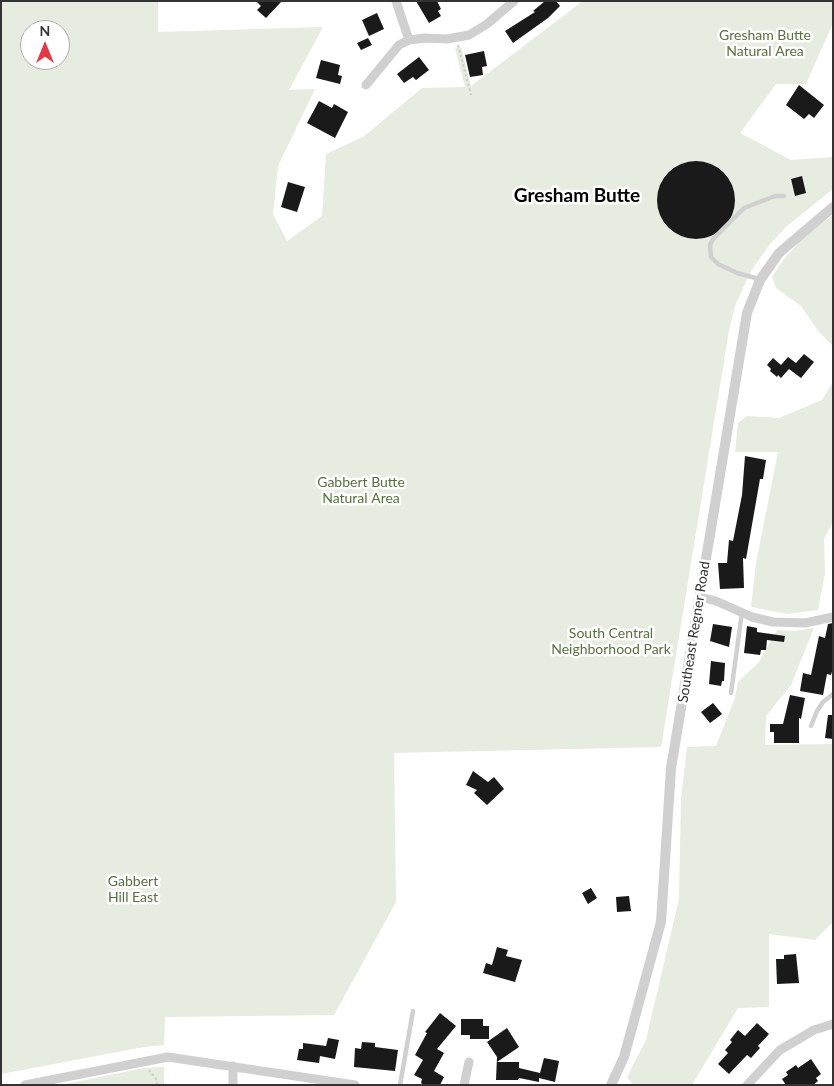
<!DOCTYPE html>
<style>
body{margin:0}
#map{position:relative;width:834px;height:1086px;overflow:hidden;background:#fff;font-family:Lato,sans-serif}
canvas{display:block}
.frame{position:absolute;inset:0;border:2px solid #333;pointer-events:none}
.north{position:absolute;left:20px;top:20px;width:50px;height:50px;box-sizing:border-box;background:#fff;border:1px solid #adadad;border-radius:50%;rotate:0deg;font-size:14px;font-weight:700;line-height:20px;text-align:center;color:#333}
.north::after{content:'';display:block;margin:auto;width:18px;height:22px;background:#e63946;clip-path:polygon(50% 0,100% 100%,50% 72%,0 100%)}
</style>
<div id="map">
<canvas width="834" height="1086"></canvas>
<div class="frame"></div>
<div class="north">N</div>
</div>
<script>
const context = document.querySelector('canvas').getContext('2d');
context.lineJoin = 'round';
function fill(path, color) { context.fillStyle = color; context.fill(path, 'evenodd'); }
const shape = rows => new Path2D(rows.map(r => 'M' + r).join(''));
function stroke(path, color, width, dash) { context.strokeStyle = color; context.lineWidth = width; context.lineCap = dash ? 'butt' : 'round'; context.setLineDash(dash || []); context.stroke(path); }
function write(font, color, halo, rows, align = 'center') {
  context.font = font + ' Lato,sans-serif'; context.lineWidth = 5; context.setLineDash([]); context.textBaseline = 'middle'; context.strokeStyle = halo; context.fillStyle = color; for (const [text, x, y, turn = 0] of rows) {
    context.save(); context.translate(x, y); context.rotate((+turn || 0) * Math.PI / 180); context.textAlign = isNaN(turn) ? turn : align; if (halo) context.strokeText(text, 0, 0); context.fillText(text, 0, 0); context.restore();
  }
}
fill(shape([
 [1,1,158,1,158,32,323,27,289,90,315,89,278,166,273,214,287,241,322,216,326,154,363,137,422,88,465,87,455,48,461,47,471,86,583,1,833,1,833,23,806,84,776,84,740,133,791,160,833,157,833,189,787,226,770,244,751,271,735,306,729,330,661,747,394,753,396,902,334,1015,165,1017,164,1045,144,1047,1,1074],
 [30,30,60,30,60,60,30,60],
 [833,215,833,346,819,332,801,306,776,288,772,277,784,259,805,236],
 [833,382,833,522,824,539,825,573,818,610,787,614,751,607,756,563,778,452,735,452,738,423,747,416,779,418,822,400],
 [814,628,791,685,766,716,765,745,833,744,833,922,815,940,769,934,769,1007,738,1008,692,1085,633,1085,627,1077,646,1040,679,899,681,799,687,747,716,746,734,701,738,682,759,662,777,630,795,631],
 [164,1067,164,1085,60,1085,144,1068]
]), '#e6ecdf');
fill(shape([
 [256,1,282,1,266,18,257,10,261,6],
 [416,1,437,1,441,9,438,11,441,16,429,23],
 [545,1,556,1,560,6,548,18,513,43,505,31,535,12,533,11],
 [377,13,384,29,369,36,362,20],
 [368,38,372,45,361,50,357,43],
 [484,51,487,66,482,67,483,75,470,77,465,55],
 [419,57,429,70,416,80,413,77,404,83,397,74],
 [321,60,340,65,338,75,342,76,340,84,316,78],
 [799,85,824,105,814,118,809,114,804,119,786,105],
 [319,101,332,108,334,104,348,112,335,138,307,123],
 '657 200a39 39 0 1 1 78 0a39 39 0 1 1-78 0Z',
 [802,176,806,193,795,196,791,179],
 [288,182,305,187,297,212,281,207],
 [804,354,814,362,801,378,789,369,781,378,778,375,777,377,770,371,771,369,767,365,773,358,781,365,788,357,796,363],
 [745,456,766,460,763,479,760,479,746,559,743,558,744,588,720,589,718,563,727,563,729,540,733,541,742,495],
 [833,623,833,668,831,675,827,674,823,695,800,691,803,673,811,675,819,636,825,638,828,624],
 [713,624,732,627,729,647,710,641],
 [747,626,757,628,757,632,785,636,784,642,767,640,766,650,761,650,760,655,744,653],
 [711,661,725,663,724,681,722,681,721,686,709,684],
 [790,695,805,698,801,719,799,718,799,743,774,743,774,732,770,732,770,724,783,724],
 [713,703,722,714,710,723,701,712],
 [828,715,833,715,833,739,825,738],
 [473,771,488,782,494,777,504,789,487,805,474,793,477,790,466,785],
 [591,888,597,898,588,904,582,893],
 [629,896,631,911,617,912,616,897],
 [497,947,508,950,506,956,522,960,515,982,483,973,486,963,492,965],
 [796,954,799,983,777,984,776,959,784,959,784,955],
 [440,1013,456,1026,437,1049,444,1053,434,1071,444,1077,440,1085,424,1085,421,1083,422,1079,414,1075,423,1060,415,1055,427,1033,425,1032],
 [461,1019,483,1019,483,1026,489,1026,489,1039,470,1039,470,1035,461,1035],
 [757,1023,769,1034,758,1046,760,1048,751,1058,747,1055,729,1074,718,1064,728,1053,725,1050,732,1042,730,1040,738,1030,745,1036],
 [507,1028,519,1047,497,1062,519,1062,519,1068,540,1073,544,1058,559,1061,555,1082,539,1078,539,1082,519,1078,518,1080,496,1080,497,1057,487,1042],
 [328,1038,339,1040,335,1059,320,1056,319,1063,297,1060,299,1049,303,1049,303,1043,326,1046],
 [362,1042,375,1043,375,1047,398,1050,395,1071,354,1067,355,1048,361,1049],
 [811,1059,821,1074,816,1078,818,1081,813,1085,786,1085,782,1079,788,1075,786,1072,796,1065,798,1068]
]), '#1a1a1a');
stroke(shape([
 [458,45,471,95],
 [149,1070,156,1079,157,1085]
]), '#cdcdcd', 2, [2.5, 2.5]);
stroke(shape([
 [759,279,737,273,718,264,711,257,710,245,713,239,744,208,775,196,784,196],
 [731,693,742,612],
 [811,726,817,711,823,702,833,694],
 [400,1085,413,1011]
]), '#d0d0d0', 4.5);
stroke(shape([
 [396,1,409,40],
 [366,85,399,45,409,40,425,38,447,39,469,35,487,24,514,1],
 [700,597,716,601,752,617,773,622,805,623,833,617],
 [233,1066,233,1085],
 [25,1085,168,1057,355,1085],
 [464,1085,469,1062],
 [747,1085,780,1050,814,1030,833,1024]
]), '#d0d0d0', 9);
stroke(shape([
 [611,1085,624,1057,661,922,671,768,747,313,760,280,779,253,833,207]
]), '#d0d0d0', 10);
write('14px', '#56703f', '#fff', [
 ["Gresham Butte",765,35],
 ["Natural Area",765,51],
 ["Gabbert Butte",361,482],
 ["Natural Area",361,498],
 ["South Central",611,633],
 ["Neighborhood Park",611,649],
 ["Gabbert",133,881],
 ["Hill East",133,897]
]);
write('14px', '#333', '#fff', [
 ["Southeast Regner Road",694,632,-81]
]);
write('bold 19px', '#000', '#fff', [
 ["Gresham Butte",577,196]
]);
</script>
